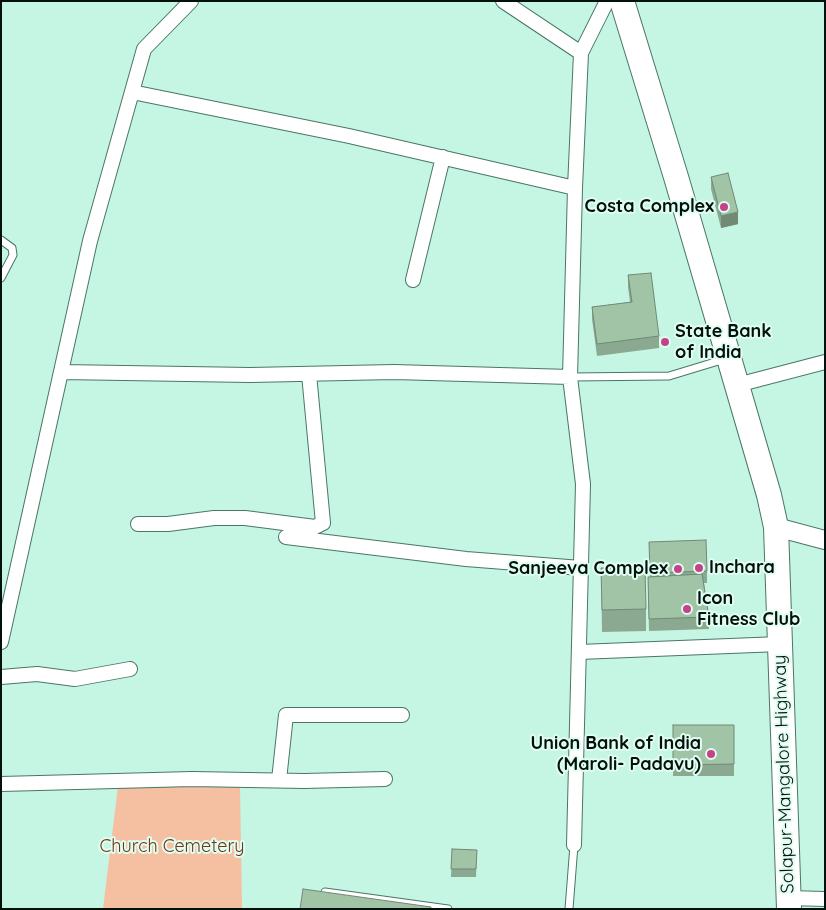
<!DOCTYPE html>
<style>
body{margin:0}
#map{position:relative;width:826px;height:910px;overflow:hidden;background:#c5f5e3;font-family:Quicksand,sans-serif}
canvas{display:block}
.frame{position:absolute;inset:0;border:2px solid #02110b;pointer-events:none}
</style>
<div id="map">
<canvas width="826" height="910"></canvas>
<div class="frame"></div>
</div>
<script>
const context = document.querySelector('canvas').getContext('2d');
context.lineJoin = 'round';
function fill(path, color) { context.fillStyle = color; context.fill(path, 'evenodd'); }
const shape = rows => new Path2D(rows.map(r => 'M' + r).join(''));
function stroke(path, color, width, dash) { context.strokeStyle = color; context.lineWidth = width; context.lineCap = dash ? 'butt' : 'round'; context.setLineDash(dash || []); context.stroke(path); }
function write(font, color, halo, rows, align = 'center') {
  context.font = font + ' Quicksand,sans-serif'; context.lineWidth = 4; context.setLineDash([]); context.textBaseline = 'middle'; context.strokeStyle = halo; context.fillStyle = color; for (const [text, x, y, turn = 0] of rows) {
    context.save(); context.translate(x, y); context.rotate((+turn || 0) * Math.PI / 180); context.textAlign = isNaN(turn) ? turn : align; if (halo) context.strokeText(text, 0, 0); context.fillText(text, 0, 0); context.restore();
  }
}
fill(shape([
 [118,786,240,787,242,909,103,909]
]), '#f5c0a2');
const service = shape([
 [1,240,12,248,13,255,1,278],
 [570,377,669,376,725,359],
 [325,892,448,909],
 [569,909,574,845]
]);
const minor = shape([
 [503,1,581,53],
 [132,92,349,136,575,188],
 [413,280,443,157],
 [61,372,250,375,394,372,570,377],
 [737,385,825,362],
 [138,524,168,524,214,518,245,518,315,527,323,523,309,374],
 [286,537,466,559,581,568],
 [1,642,90,241,144,49,191,1],
 [579,652,780,644],
 [1,677,37,674,75,679,130,669],
 [279,780,286,715,402,715],
 [1,784,192,779,304,781,385,779],
 [574,845,583,484,570,377,575,188,581,53,607,1],
 [788,898,825,899]
]);
const tertiary = shape([
 [776,527,825,540]
]);
const trunk = shape([
 [622,1,676,177,769,495,776,527,789,909]
]);
stroke(service, '#4a7667', 9);
stroke(minor, '#4a7667', 16);
stroke(tertiary, '#4a7667', 20);
stroke(trunk, '#4a7667', 26);
stroke(service, '#fff', 7);
stroke(minor, '#fff', 14);
stroke(tertiary, '#fff', 18);
stroke(trunk, '#fff', 24);
fill(shape([
 [711,177,738,224,721,228,711,189],
 [628,275,659,336,659,348,597,356,592,319,592,307,630,302,628,287],
 [649,542,707,571,707,583,704,583,709,617,709,629,649,631,648,589,648,577,650,577],
 [601,568,646,609,646,631,602,632],
 [673,725,734,725,734,776,673,776],
 [452,849,477,850,476,877,451,877]
]), '#8aa990');
fill(shape([
 [738,212,738,224,721,228,721,216]
]), '#718975');
const building = shape([
 [728,173,738,212,721,216,711,177,728,173],
 [651,273,659,336,597,344,592,307,632,302,628,275,651,273],
 [706,540,707,571,650,573,649,542,706,540],
 [645,567,646,609,602,610,601,568,645,567],
 [702,574,709,617,649,619,648,577,702,574],
 [673,725,734,725,734,764,673,765,673,725],
 [452,849,477,850,476,869,451,869,452,849],
 [303,889,431,907,431,909,300,909,303,889]
]);
fill(building, '#a1c4a7');
stroke(building, '#718975', 1);
for (const [x, y, r, color] of [
 [724,207,5,"#c4428a"],
 [665,342,5,"#c4428a"],
 [699,568,5,"#c4428a"],
 [678,569,5,"#c4428a"],
 [687,609,5,"#c4428a"],
 [711,754,5,"#c4428a"]
]) { const dot = new Path2D(); dot.arc(x, y, r, 0, 2 * Math.PI); context.fillStyle = color; context.fill(dot); stroke(dot, '#e1fdf2', 2); }
write('bold 18px', '#02110b', '#e1fdf2', [
 ["Costa Complex",714,207],
 ["State Bank",675,332,"left"],
 ["of India",675,353,"left"],
 ["Inchara",709,568,"left"],
 ["Sanjeeva Complex",668,569],
 ["Icon",697,599,"left"],
 ["Fitness Club",697,620,"left"],
 ["Union Bank of India",701,744],
 ["(Maroli- Padavu)",701,765]
], 'right');
write('18px', '#02110b', '#e1fdf2', [
 ["Solapur-Mangalore Highway",784,774,-92]
]);
write('18px', '#6f3713', '#e1fdf2', [
 ["Church Cemetery",172,847]
]);
</script>
